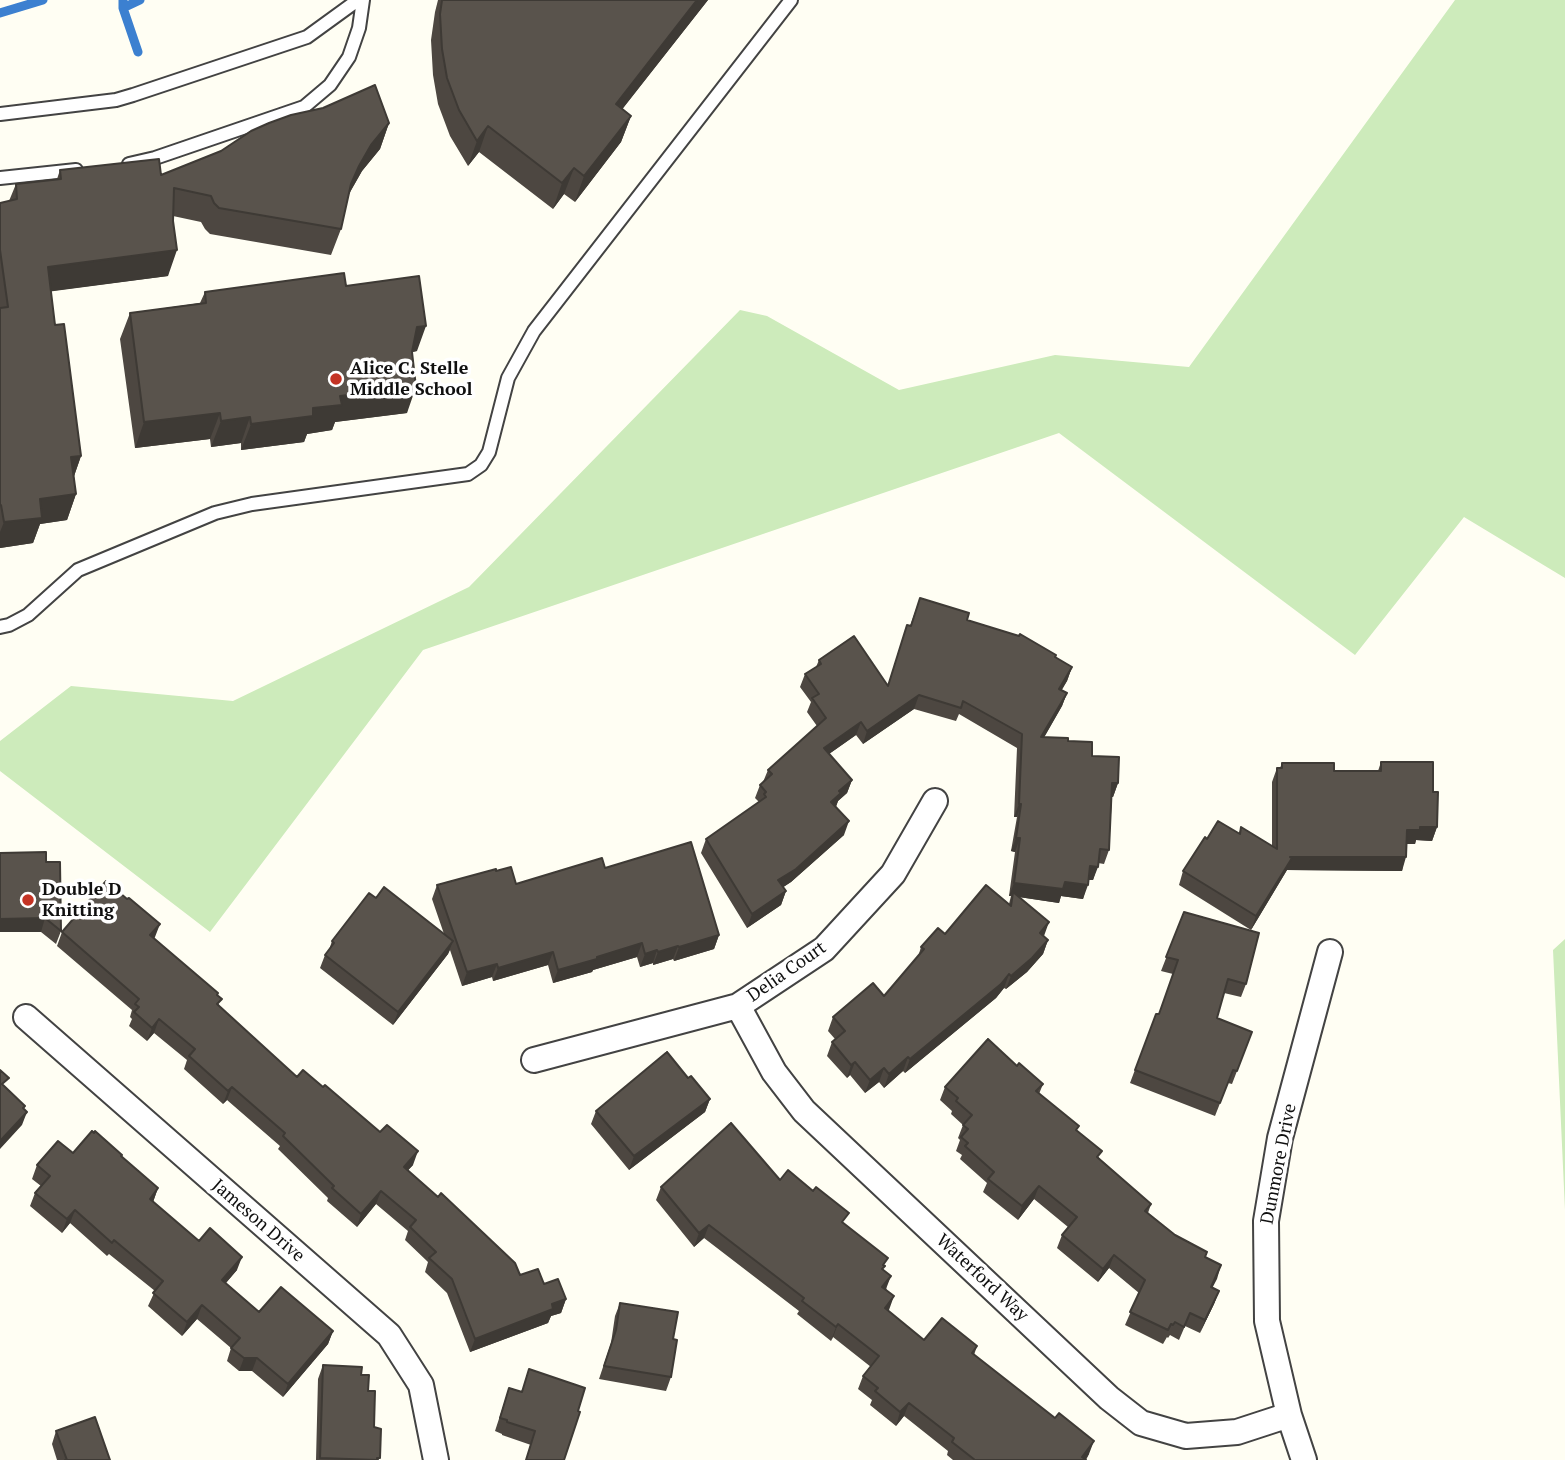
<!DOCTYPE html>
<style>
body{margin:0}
canvas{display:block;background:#fffef3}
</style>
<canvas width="1565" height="1460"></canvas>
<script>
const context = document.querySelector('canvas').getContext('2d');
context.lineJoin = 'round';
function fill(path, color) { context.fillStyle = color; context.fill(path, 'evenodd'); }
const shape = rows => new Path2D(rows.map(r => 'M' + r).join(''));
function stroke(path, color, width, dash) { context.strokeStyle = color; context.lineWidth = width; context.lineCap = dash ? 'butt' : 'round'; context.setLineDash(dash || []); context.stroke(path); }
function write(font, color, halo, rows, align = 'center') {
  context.font = font + ' "PT Serif",serif'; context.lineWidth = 7; context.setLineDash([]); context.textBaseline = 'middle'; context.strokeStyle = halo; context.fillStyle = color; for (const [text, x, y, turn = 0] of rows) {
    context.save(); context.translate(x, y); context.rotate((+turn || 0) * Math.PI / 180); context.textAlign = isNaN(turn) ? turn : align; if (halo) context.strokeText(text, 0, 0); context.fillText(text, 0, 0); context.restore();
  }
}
fill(shape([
 [1455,0,1565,0,1565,578,1464,517,1355,655,1059,433,423,650,210,932,0,771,0,741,71,686,233,701,469,587,740,310,767,316,899,390,1055,355,1189,367],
 [1565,939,1565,1210,1553,950]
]), '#cdebbb');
stroke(shape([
 [123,0,123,8,138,52],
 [123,8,140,0],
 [0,13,43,0]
]), '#3c80d0', 9);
const service = shape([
 [0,114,116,100,133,95,307,37,358,0],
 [129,164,155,158,304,107,330,85,349,57,359,28,363,0],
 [0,178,76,170],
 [0,627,9,625,28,615,78,570,215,513,252,504,468,474,481,465,489,452,508,378,534,331,791,0]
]);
const minor = shape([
 [738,1006,774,1072,804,1111,1109,1398,1141,1423,1186,1436,1237,1432,1289,1415],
 [26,1017,389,1335,421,1385,436,1460],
 [534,1060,738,1006,824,949,893,874,935,801],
 [1304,1460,1289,1415,1267,1321,1266,1221,1280,1138,1330,952]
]);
stroke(service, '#434343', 16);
stroke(minor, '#434343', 28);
stroke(service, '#fff', 12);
stroke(minor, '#fff', 24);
fill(shape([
 [438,0,708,0,622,109,631,116,621,142,575,202,564,194,553,209,479,152,468,166,450,136,438,104,433,75,431,40,435,12],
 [389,123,380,149,362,171,349,194,341,229,331,255,210,234,205,229,201,222,173,216,168,276,51,291,55,325,81,456,74,476,76,494,67,520,40,524,33,543,0,548,0,203,9,201,16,184,57,179,60,170,161,175],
 [346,286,417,351,412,352,407,413,335,422,332,430,307,434,304,442,241,450,241,443,211,447,210,439,135,448,120,339,130,313,200,303,205,292],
 [920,598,967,620,1055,658,1072,667,1067,681,1061,690,1067,693,1062,706,1044,737,1068,741,1092,756,1118,783,1113,797,1112,797,1109,850,1104,864,1098,863,1093,880,1088,880,1083,899,1061,896,1059,903,1019,897,1044,936,1048,940,1043,954,1027,972,1006,989,1004,988,996,998,905,1073,903,1071,884,1088,879,1082,865,1093,850,1075,847,1078,827,1056,832,1042,835,1039,828,1031,833,1017,884,996,918,957,921,947,1009,904,1011,896,1009,896,1015,852,1011,851,1017,817,1014,817,1017,748,959,714,956,721,914,709,863,744,856,735,829,754,852,780,847,793,838,801,836,807,844,835,791,882,783,887,786,891,781,905,747,928,701,853,706,839,759,802,755,798,760,785,763,782,768,770,817,726,807,712,811,702,800,687,805,674,816,667,819,660,888,685,907,625,910,626],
 [1381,762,1433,792,1437,827,1432,841,1416,840,1415,844,1407,844,1402,871,1287,870,1251,930,1179,885,1183,871,1207,839,1239,833,1241,827,1272,846,1272,782,1277,768,1280,768,1282,763,1334,771,1378,771],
 [0,853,46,862,61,931,56,944,41,932,0,932],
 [605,868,719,935,714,949,674,961,673,959,653,965,653,963,640,967,637,957,593,970,592,972,553,983,548,965,493,981,492,977,462,986,450,950,448,954,393,1025,320,968,325,955,329,950,332,941,376,898,444,934,432,899,437,885,496,871,516,884],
 [127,899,155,937,154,938,218,993,217,996,219,1006,297,1077,413,1165,408,1170,520,1275,544,1284,566,1299,561,1313,551,1316,548,1323,470,1352,447,1293,425,1272,428,1262,405,1240,408,1231,376,1204,357,1227,327,1201,328,1198,278,1149,280,1146,227,1100,223,1104,184,1069,187,1060,154,1033,147,1041,129,1026,132,1019,130,1017,132,1010,57,946,62,932],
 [1184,912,1246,984,1241,997,1224,993,1217,1018,1252,1032,1232,1084,1228,1083,1215,1116,1130,1083,1156,1014,1159,1014,1173,974,1161,971],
 [688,1078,710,1099,705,1112,629,1170,591,1124,596,1111],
 [1043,1084,1039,1094,1077,1131,1100,1159,1151,1204,1148,1213,1175,1235,1205,1257,1221,1265,1212,1287,1219,1291,1214,1304,1200,1333,1185,1326,1179,1340,1170,1335,1168,1338,1167,1337,1163,1344,1125,1325,1139,1293,1109,1268,1098,1282,1057,1248,1062,1235,1068,1227,1034,1199,1018,1220,983,1192,987,1183,960,1159,962,1155,956,1151,960,1140,958,1138,963,1125,951,1114,952,1111,940,1100,945,1087],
 [73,1153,122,1155,121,1157,158,1188,153,1202,199,1241,237,1270,226,1283,259,1312,333,1331,328,1344,283,1397,252,1371,239,1371,227,1361,231,1348,197,1319,182,1336,148,1306,155,1291,109,1254,107,1256,70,1223,62,1233,30,1206,35,1193,41,1186,32,1179,37,1165],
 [780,1180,845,1224,884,1270,889,1310,888,1311,924,1340,977,1346,974,1355,1089,1454,1086,1460,953,1460,947,1455,948,1451,904,1416,896,1426,870,1405,872,1400,858,1389,863,1376,871,1367,833,1337,831,1341,797,1314,799,1311,704,1238,694,1247,656,1200,661,1187],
 [620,1303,673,1339,671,1377,666,1391,599,1379,611,1343,615,1316],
 [323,1365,361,1375,368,1391,379,1460,316,1460,318,1379],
 [509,1388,521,1392,585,1388,531,1445,502,1435,502,1434,495,1431],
 [56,1431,110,1460,57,1460,52,1444]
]), '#4d4741');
fill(shape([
 [697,0,708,0,606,130,616,104],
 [631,116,621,142,575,202,584,176],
 [389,123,380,149,362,171,350,192,351,184,359,166,371,145],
 [488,126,479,152,468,166,477,141],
 [574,168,564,194,553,209,562,183],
 [177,250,168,276,39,293,48,267],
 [426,326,417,351,408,353,417,327],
 [416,387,407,413,335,422,332,430,307,434,304,442,241,450,251,424,313,408,340,396],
 [220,413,210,439,135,448,144,422],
 [250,417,241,443,211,447,221,421],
 [81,456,72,482,71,457],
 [76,494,67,520,40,524,33,543,0,548,0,532,4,522,40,499],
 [1072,667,1067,681,1055,702,1059,689],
 [1067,693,1062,706,1037,750,1041,737],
 [919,695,914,709,863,744,867,731],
 [861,722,856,735,819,761,824,748],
 [852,780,847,793,838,801,836,806,826,815,831,802,839,791],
 [1112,783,1118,783,1113,797,1107,796],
 [1019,804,1021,804,1017,817,1014,817],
 [849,821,844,835,791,882,773,894,778,880],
 [1420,827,1437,827,1432,841,1416,840,1415,844,1402,844,1407,830],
 [1016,838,1020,838,1015,852,1011,851],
 [1290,857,1406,857,1402,871,1287,870,1251,930,1256,916],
 [1090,866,1098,867,1093,880,1085,879],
 [1065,882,1088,885,1083,899,1061,896,1059,903,1012,896,1013,892,1011,896,1009,896,1014,883],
 [786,891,781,905,747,928,752,914],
 [45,918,41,932,0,932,0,919],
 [1049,922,1044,936,1035,947,1040,933],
 [160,924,155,937,145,949,150,935],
 [719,935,714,949,674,961,679,947],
 [1048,940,1043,954,1027,972,1006,989,1011,976],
 [453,941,448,954,393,1025,398,1012],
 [642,943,637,957,593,970,592,972,553,983,558,970],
 [678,946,673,959,653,965,658,952],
 [657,950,653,963,640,967,645,954],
 [553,952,548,965,493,981,498,968],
 [497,964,492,977,462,986,467,972],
 [1009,974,1004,988,996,998,905,1073,910,1059],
 [159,1019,154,1033,147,1041,152,1028],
 [908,1057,903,1071,884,1088,889,1074],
 [855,1062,850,1075,847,1078,851,1065],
 [884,1068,879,1082,865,1093,870,1080],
 [232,1087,227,1100,223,1104,228,1091],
 [710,1099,705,1112,629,1170,634,1156],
 [25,1106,21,1119,27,1112,22,1125,0,1149,0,1141],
 [418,1151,413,1165,399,1180,404,1167],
 [1039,1186,1034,1199,1018,1220,1022,1206],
 [158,1188,153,1202,150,1199],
 [381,1191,376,1204,357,1227,361,1214],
 [75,1210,70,1223,62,1233,67,1219],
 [709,1225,704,1238,694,1247,699,1233],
 [1114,1255,1109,1268,1098,1282,1103,1269],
 [242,1257,237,1270,217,1293,222,1280],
 [1221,1265,1217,1279,1206,1300,1211,1287],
 [891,1276,886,1289,877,1300,882,1287],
 [1219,1291,1214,1304,1200,1333,1205,1320],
 [894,1296,889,1310,880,1322,885,1308],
 [566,1299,561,1313,551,1316,548,1323,470,1352,475,1339,552,1304],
 [202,1305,197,1319,182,1336,187,1322],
 [838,1324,833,1337,831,1341,836,1327],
 [333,1331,328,1344,283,1397,288,1384],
 [244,1358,257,1358,252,1371,239,1371],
 [909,1403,904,1416,896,1426,900,1412],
 [1094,1441,1089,1454,1085,1460,1082,1457]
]), '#3e3a35');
const building = shape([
 [442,0,697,0,616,104,631,116,584,176,574,168,562,183,488,126,477,141,459,110,447,78,442,49,440,14,442,0],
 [375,85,389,123,371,145,359,166,351,184,341,229,219,208,214,203,211,196,174,188,173,221,177,250,48,267,55,325,64,324,81,456,71,457,76,494,40,499,42,518,4,522,1,505,0,505,0,308,8,307,0,250,0,203,17,199,16,184,61,179,60,170,159,159,161,175,221,151,251,131,269,123,291,115,323,108,375,85],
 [344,273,346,286,419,276,426,326,417,327,412,352,416,387,340,396,342,405,313,408,313,416,251,424,250,417,221,421,220,413,144,422,130,313,206,303,205,292,344,273],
 [920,598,969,613,967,620,1019,636,1020,634,1056,655,1055,657,1072,667,1059,689,1067,693,1041,737,1068,738,1068,741,1092,742,1092,756,1119,757,1118,783,1112,783,1109,850,1100,849,1098,867,1090,866,1088,885,1065,882,1063,889,1014,883,1020,838,1016,838,1021,804,1019,804,1022,734,963,701,961,708,919,695,867,731,861,722,824,748,852,780,839,791,841,793,831,802,849,821,796,869,778,880,786,891,752,914,706,839,766,797,764,794,766,792,760,785,772,774,768,770,826,718,812,698,819,694,805,674,821,664,819,660,854,636,888,686,907,625,911,626,920,598],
 [1381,762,1433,762,1433,792,1438,792,1437,827,1420,827,1420,830,1407,830,1406,857,1290,857,1292,858,1256,916,1183,871,1205,837,1207,839,1218,821,1240,834,1241,827,1277,849,1277,768,1282,768,1282,763,1334,763,1334,771,1381,771,1381,762],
 [691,842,719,935,679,947,678,946,658,952,657,950,645,954,642,943,597,957,597,959,558,970,553,952,498,968,497,964,467,972,437,885,496,869,496,871,511,867,516,884,602,858,605,868,691,842],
 [46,852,46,862,60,862,61,931,45,918,0,919,0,853,46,852],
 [106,881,127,899,129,898,160,924,150,935,218,993,217,995,222,999,217,1004,297,1077,303,1070,323,1087,325,1085,380,1132,387,1125,418,1151,404,1167,438,1197,441,1193,515,1263,520,1275,538,1269,544,1284,558,1279,566,1299,552,1304,553,1309,475,1339,452,1279,429,1258,436,1252,410,1227,416,1220,381,1191,361,1214,332,1188,334,1186,283,1136,285,1133,232,1087,228,1091,189,1056,195,1049,159,1019,152,1028,134,1012,139,1007,135,1004,139,999,62,932,106,881],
 [986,885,1011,906,1013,892,1049,922,1040,933,1048,940,1032,958,1011,976,1009,974,1001,984,910,1059,908,1057,889,1074,884,1068,870,1080,855,1062,851,1065,832,1042,845,1031,833,1017,873,983,884,996,924,949,921,947,938,928,945,934,986,885],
 [384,887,453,941,398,1012,325,955,334,943,332,941,369,893,376,898,384,887],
 [1184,912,1259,933,1246,984,1228,979,1217,1018,1252,1032,1237,1071,1233,1070,1220,1103,1135,1070,1156,1014,1159,1014,1178,960,1166,957,1184,912],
 [988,1039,1017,1066,1019,1063,1043,1084,1036,1091,1079,1126,1076,1130,1102,1151,1097,1157,1151,1204,1145,1211,1175,1235,1207,1252,1205,1257,1221,1265,1211,1287,1219,1291,1205,1320,1190,1313,1184,1327,1175,1322,1173,1325,1171,1324,1168,1330,1130,1312,1145,1280,1114,1255,1103,1269,1062,1235,1077,1217,1039,1186,1022,1206,988,1179,994,1172,965,1146,968,1143,961,1137,968,1129,963,1125,972,1115,956,1101,958,1098,945,1087,988,1039],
 [667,1052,688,1078,691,1076,710,1099,634,1156,596,1111,667,1052],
 [0,1070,9,1078,2,1084,25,1106,23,1108,27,1112,0,1141,0,1070],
 [731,1123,780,1180,788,1170,813,1191,816,1187,849,1213,842,1222,888,1258,883,1265,885,1266,882,1269,891,1276,882,1287,894,1296,885,1308,924,1340,942,1318,977,1346,972,1353,1055,1418,1059,1413,1094,1441,1082,1457,1086,1460,975,1460,952,1442,954,1438,909,1403,900,1412,875,1391,878,1388,863,1376,879,1356,838,1324,836,1327,802,1301,804,1298,709,1225,699,1233,661,1187,731,1123],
 [92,1131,94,1133,95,1131,122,1155,121,1156,158,1188,150,1199,199,1241,210,1228,242,1257,222,1280,259,1312,281,1287,333,1331,288,1384,257,1358,244,1358,231,1348,240,1338,202,1305,187,1322,153,1293,163,1281,114,1240,112,1243,75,1210,67,1219,35,1193,50,1176,37,1165,58,1141,73,1153,92,1131],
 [620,1303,678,1312,673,1339,677,1340,671,1377,604,1366,616,1330,620,1303],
 [323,1365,362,1367,361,1375,369,1375,368,1391,375,1391,374,1427,381,1429,380,1458,377,1458,377,1460,320,1458,323,1365],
 [529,1369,585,1388,578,1411,580,1412,564,1460,526,1460,535,1431,507,1422,507,1420,500,1418,509,1388,522,1392,529,1369],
 [95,1417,110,1460,65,1460,67,1460,56,1431,95,1417]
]);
fill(building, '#59534c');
stroke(building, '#3e3a35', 2);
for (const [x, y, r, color] of [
 [336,379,7,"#c43324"],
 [28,900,7,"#c43324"]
]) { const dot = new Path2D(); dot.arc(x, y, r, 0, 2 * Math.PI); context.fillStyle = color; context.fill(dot); stroke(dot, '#fff', 2.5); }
write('bold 18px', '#101010', '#fff', [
 ["Alice C. Stelle",350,369],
 ["Middle School",350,390],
 ["Double D",42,890],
 ["Knitting",42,911]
], 'left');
write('18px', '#101010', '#fff', [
 ["Delia Court",787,972,-35],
 ["Dunmore Drive",1279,1164,-79],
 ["Jameson Drive",258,1221,41],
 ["Waterford Way",982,1278,43]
]);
</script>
